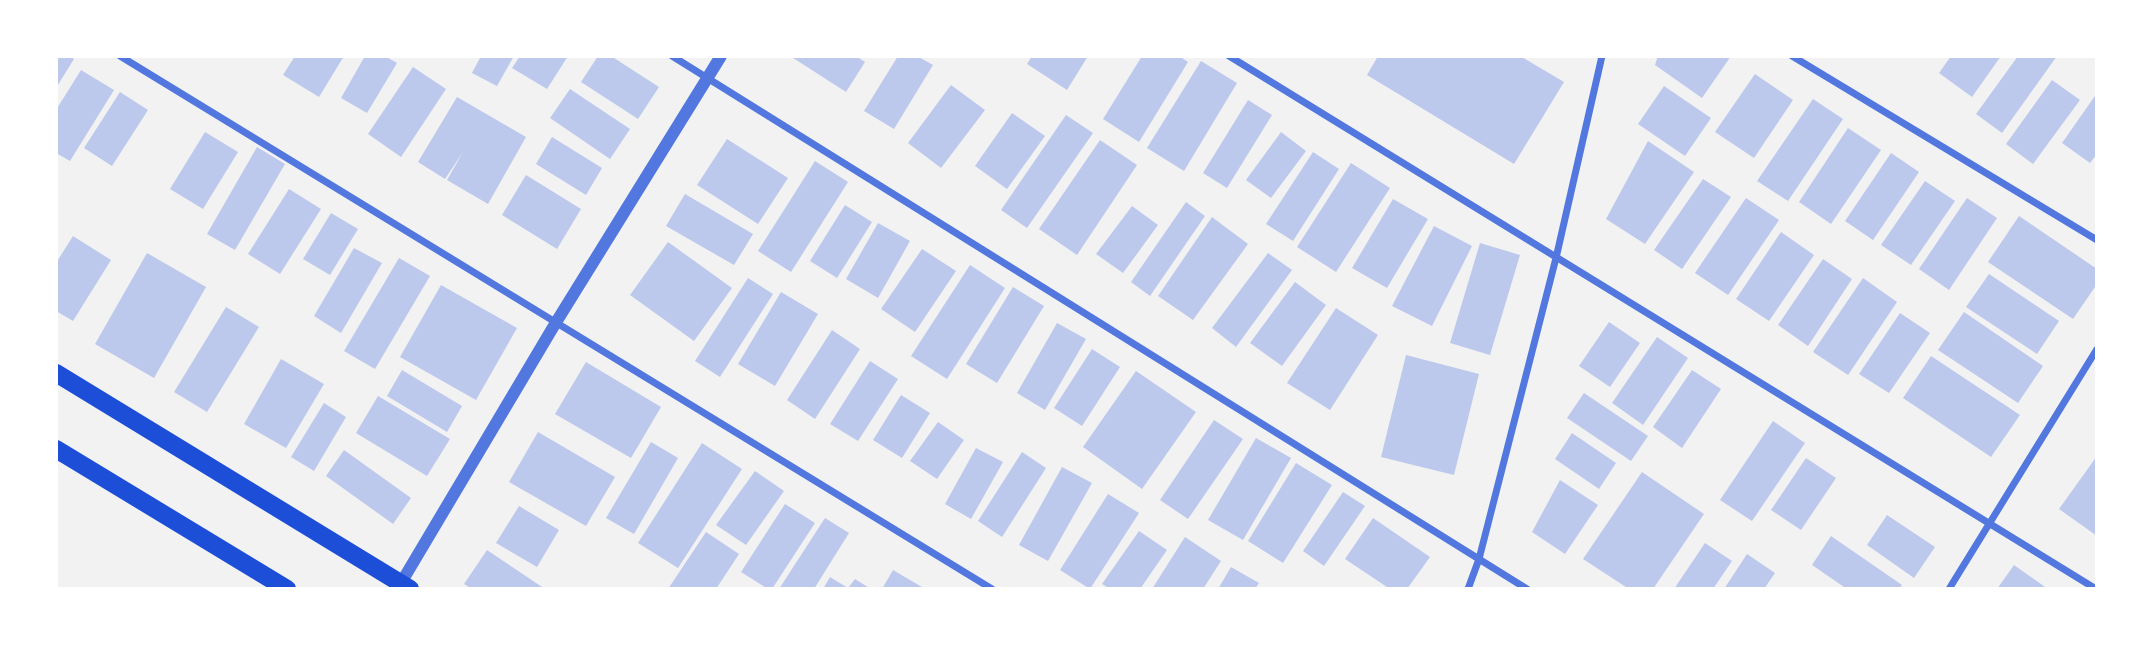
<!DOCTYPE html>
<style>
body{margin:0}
#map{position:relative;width:2153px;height:645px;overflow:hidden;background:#f2f2f2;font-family:"Titillium Web",sans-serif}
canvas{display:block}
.frame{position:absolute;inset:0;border:58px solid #fff;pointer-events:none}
</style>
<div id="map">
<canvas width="2153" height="645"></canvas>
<div class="frame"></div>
</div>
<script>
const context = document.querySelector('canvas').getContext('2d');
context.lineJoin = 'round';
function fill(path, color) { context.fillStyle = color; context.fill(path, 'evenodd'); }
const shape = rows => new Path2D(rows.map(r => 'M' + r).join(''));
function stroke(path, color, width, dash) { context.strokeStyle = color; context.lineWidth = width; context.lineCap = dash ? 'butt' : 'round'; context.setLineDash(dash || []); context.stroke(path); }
fill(shape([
 [56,56,70,56,74,59,56,88],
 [295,56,344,56,319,97,283,75],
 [365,56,385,56,397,63,367,113,341,98],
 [481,56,514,56,497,86,472,73],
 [520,56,568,56,547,89,512,68],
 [598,56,611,56,659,87,638,119,581,82],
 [790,56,856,56,865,62,846,92],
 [898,56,917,56,933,65,894,129,864,111],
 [1032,56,1088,56,1067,90,1027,64],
 [1142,56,1179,56,1188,62,1139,142,1103,119],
 [1378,56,1520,56,1564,82,1514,164,1367,75],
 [1658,56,1731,56,1702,98,1655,65],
 [1951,56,2001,56,1972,97,1939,73],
 [2018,56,2057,56,2002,133,1976,114],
 [1201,61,1237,83,1184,171,1147,148],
 [413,67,446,89,401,157,368,134],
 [81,70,114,90,70,161,56,153,56,110],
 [1755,74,1793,100,1754,158,1715,132],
 [2052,80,2080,100,2033,164,2006,144],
 [951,85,985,110,941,168,908,143],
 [1664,86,1711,118,1685,156,1638,124],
 [570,89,630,129,610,159,550,118],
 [120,92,148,110,112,166,84,148],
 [2097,93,2097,154,2090,163,2062,143],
 [457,97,526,137,488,204,447,180,463,152,445,179,418,162],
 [1813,99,1843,119,1788,201,1757,181],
 [1248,100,1272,115,1227,188,1203,173],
 [1012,113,1045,136,1007,189,975,166],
 [1066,115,1093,133,1027,228,1001,210],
 [1848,128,1881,150,1831,224,1799,202],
 [205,132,238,152,203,209,170,189],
 [1281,132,1306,151,1271,198,1246,180],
 [552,137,602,168,586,195,536,164],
 [727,139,788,178,758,224,697,185],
 [1100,140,1137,165,1077,255,1039,229],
 [1648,141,1694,172,1645,244,1606,219],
 [257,147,285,164,235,250,207,234],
 [1313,152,1339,169,1293,241,1266,224],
 [1891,153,1919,172,1873,240,1845,221],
 [815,161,848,182,791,272,758,251],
 [1351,163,1390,188,1336,272,1297,247],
 [526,175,581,209,557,249,502,215],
 [1703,179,1731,197,1682,269,1654,250],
 [1925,181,1955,201,1911,265,1881,245],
 [289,189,321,209,280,274,248,254],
 [685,194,753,234,734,265,666,226],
 [1746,198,1779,220,1728,295,1695,273],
 [1967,198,1997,218,1949,290,1919,269],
 [1393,199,1428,219,1387,288,1352,268],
 [1186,202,1205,216,1150,296,1131,282],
 [845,205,872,222,837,278,810,261],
 [1132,206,1158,225,1123,273,1096,254],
 [331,213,358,229,330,275,303,259],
 [2019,216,2097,269,2097,284,2073,319,1988,262],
 [1212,217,1248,244,1193,320,1158,296],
 [878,223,910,241,878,298,846,279],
 [1434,226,1472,246,1432,326,1392,306],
 [1781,232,1814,255,1769,321,1736,299],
 [73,236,111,260,73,321,56,311,56,263],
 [668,242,732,288,694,341,630,295],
 [1480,243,1520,255,1490,355,1450,343],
 [354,248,382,263,341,333,314,316],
 [922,249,956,271,915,332,881,309],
 [147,253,206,287,154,378,95,344],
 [1268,253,1292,270,1236,347,1212,328],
 [399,258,430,276,375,369,344,351],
 [1823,259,1852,279,1808,346,1778,325],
 [970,265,1005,288,947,379,911,356],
 [1989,274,2059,321,2037,354,1966,307],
 [748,278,773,294,720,377,695,361],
 [1863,278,1897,302,1848,375,1813,352],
 [1295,282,1326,305,1282,366,1250,343],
 [441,285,517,328,476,400,400,357],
 [1013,287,1044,306,997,383,966,364],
 [781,292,818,314,775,386,738,364],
 [226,307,259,327,207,412,174,392],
 [1336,308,1378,335,1330,410,1287,383],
 [1964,312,2043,366,2018,403,1938,350],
 [1900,313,1930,333,1889,393,1859,374],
 [1609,322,1640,343,1610,387,1579,366],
 [1057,323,1086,339,1045,410,1017,393],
 [832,330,860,349,815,419,787,400],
 [1657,337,1688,358,1643,425,1612,403],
 [1092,349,1120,367,1082,426,1054,408],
 [1406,355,1479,374,1454,475,1381,457],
 [1931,356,2020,415,1991,457,1903,398],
 [281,359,324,384,286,448,244,424],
 [870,361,898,379,858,441,830,424],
 [586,362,661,407,631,458,555,414],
 [402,370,462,406,447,432,387,396],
 [1692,370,1721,389,1682,448,1653,427],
 [1136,371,1196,412,1142,489,1083,447],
 [1584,393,1648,436,1631,461,1567,418],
 [901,395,930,413,902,458,873,440],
 [378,396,450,439,427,476,356,433],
 [324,403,346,417,314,471,291,457],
 [1214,420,1243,439,1188,519,1160,500],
 [1773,421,1805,443,1752,521,1720,500],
 [938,422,964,440,937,479,910,461],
 [538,432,615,477,586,526,509,482],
 [1572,433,1616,463,1599,489,1555,459],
 [1256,438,1291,458,1243,540,1208,520],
 [651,442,678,458,634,534,606,518],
 [702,443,742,469,678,568,638,543],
 [976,448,1003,462,971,519,945,504],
 [344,450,411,498,393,524,326,476],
 [1022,452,1046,468,1002,537,978,521],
 [2097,456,2097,536,2059,509],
 [1806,458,1836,478,1801,530,1771,510],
 [1296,463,1332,485,1283,563,1248,541],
 [1062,467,1092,483,1048,561,1019,545],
 [755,471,784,491,746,545,716,525],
 [1642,472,1704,514,1653,589,1629,589,1583,559],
 [1560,480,1598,505,1565,554,1532,532],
 [1343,492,1365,506,1324,566,1303,551],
 [1108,494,1139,513,1090,589,1060,570],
 [785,504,815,523,772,589,768,589,741,572],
 [519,506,559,530,537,567,496,543],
 [1887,515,1935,547,1914,578,1867,545],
 [825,518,849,533,814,589,779,589],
 [1373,518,1430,557,1407,589,1390,589,1345,559],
 [1139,531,1167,550,1140,589,1110,589,1102,584],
 [706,532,739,554,716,589,668,589],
 [1831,536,1902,585,1899,589,1847,589,1812,565],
 [1185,537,1221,561,1203,589,1152,589],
 [1705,543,1732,561,1713,589,1674,589],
 [487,550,545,589,472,589,464,584],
 [1747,554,1775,573,1764,589,1724,589],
 [2014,565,2048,589,1997,589],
 [1231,567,1259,583,1255,589,1218,589],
 [893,570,922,587,921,589,882,589],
 [830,577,848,588,855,579,871,589,823,589]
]), '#bdc9ec');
stroke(shape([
 [120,56,992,589],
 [672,56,1527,589],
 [1229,56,2096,589],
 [1792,56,2097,240],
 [1468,589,1479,559,1556,258,1602,56],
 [1949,589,2097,349]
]), '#5277de', 7);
stroke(shape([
 [401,583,555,324,721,56]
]), '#5277de', 12);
stroke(shape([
 [56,373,410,589],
 [56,449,287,589]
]), '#1d4ed8', 18);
</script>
